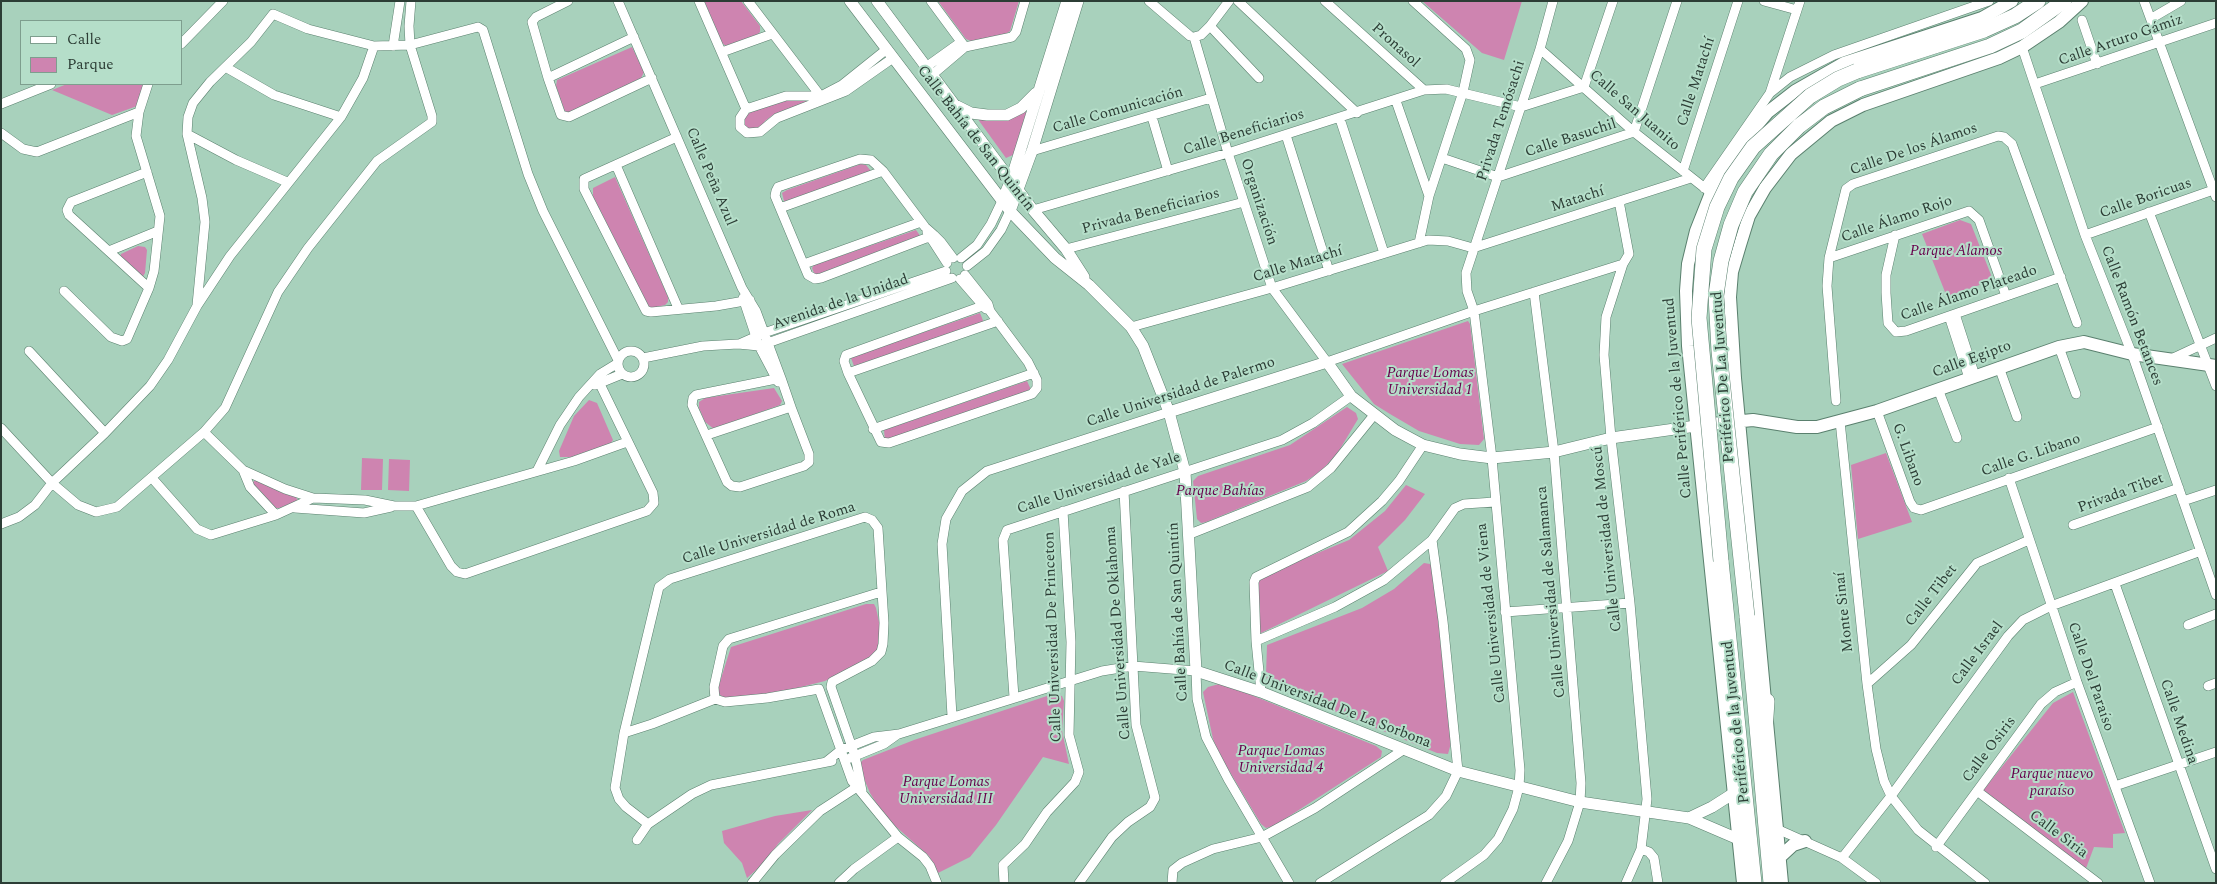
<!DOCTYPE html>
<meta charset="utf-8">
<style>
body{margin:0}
#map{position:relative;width:2217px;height:884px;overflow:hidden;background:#a8d1bc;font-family:Spectral,serif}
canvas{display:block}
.frame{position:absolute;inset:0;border:2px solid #2c3d35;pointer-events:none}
.legend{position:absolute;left:20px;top:20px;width:162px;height:65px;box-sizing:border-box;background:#b5dec9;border:1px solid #7e9e8e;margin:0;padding:6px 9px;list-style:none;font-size:15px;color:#2c3d35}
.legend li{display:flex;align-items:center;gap:10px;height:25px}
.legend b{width:25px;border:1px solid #7e9e8e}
</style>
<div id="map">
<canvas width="2217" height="884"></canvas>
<div class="frame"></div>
<ul class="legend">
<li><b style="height:6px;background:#fff"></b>Calle</li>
<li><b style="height:14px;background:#ce84b0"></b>Parque</li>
</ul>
</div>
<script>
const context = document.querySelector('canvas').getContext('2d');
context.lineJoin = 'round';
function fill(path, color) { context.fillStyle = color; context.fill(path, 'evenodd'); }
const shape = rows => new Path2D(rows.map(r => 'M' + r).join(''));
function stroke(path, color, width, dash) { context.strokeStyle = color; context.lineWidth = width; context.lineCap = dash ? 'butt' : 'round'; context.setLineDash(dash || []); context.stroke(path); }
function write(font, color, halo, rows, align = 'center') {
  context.font = font + ' Spectral,serif'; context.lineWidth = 4; context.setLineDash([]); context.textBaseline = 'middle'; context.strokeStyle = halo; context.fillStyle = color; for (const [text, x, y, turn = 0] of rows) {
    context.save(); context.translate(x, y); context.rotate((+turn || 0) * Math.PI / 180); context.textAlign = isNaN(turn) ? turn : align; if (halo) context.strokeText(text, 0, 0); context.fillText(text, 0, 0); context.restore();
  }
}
fill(shape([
 [704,1,741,1,760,26,760,32,756,36,726,46,722,43],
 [938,1,1019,1,1010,31,1004,35,971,41,966,39],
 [1422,1,1522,1,1504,60,1482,53],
 [632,47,644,72,641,78,572,113,565,112,556,86,557,80],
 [67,84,146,84,140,105,112,115,52,90],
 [798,98,813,100,773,115,765,121,761,128,749,131,742,124,744,115,750,112,783,101],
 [1030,107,1015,154,1006,158,977,118],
 [861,164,866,165,871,171,788,201,784,201,782,193,787,190],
 [615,177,668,297,668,302,665,305,652,308,647,305,593,196,593,188],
 [1960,220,1971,224,1993,280,1947,297,1922,234],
 [916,230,921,237,818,275,814,273,812,268,814,265],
 [138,246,145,247,147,250,145,273,142,278,119,261,121,254],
 [980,313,984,323,854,366,851,358,854,356],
 [1468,321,1470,324,1484,439,1479,445,1460,444,1419,431,1390,414,1374,404,1342,364],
 [1027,381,1031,390,885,441,884,430],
 [774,388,782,401,780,405,714,429,705,422,699,408,699,402,705,398],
 [589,400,597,403,613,440,610,444,571,457,560,457,559,451,574,416],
 [1347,407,1356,413,1358,419,1337,454,1321,471,1306,481,1206,522,1201,523,1197,519,1193,481,1198,476,1290,445],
 [1886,453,1912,522,1858,539,1851,465],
 [362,458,383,459,382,490,361,490],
 [389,459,410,460,409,491,388,490],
 [256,480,287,493,296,497,298,501,279,508,273,508,254,489,253,482],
 [1406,485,1425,494,1405,520,1378,547,1388,571,1259,634,1257,584,1262,576,1349,540,1385,511],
 [1424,563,1430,564,1433,568,1451,743,1448,754,1437,753,1268,684,1266,675,1267,645,1362,608,1394,589],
 [866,604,874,604,876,608,879,622,880,650,875,656,825,681,773,694,723,698,717,691,731,647],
 [1219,684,1249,694,1376,746,1382,751,1381,757,1274,826,1266,828,1261,824,1219,754,1213,739,1203,692,1208,687],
 [2073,692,2125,833,2113,834,2113,848,2094,847,2085,871,1981,793,2053,703],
 [1053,694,1062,696,1064,701,1062,731,1069,764,1043,757,996,825,970,857,938,873,929,856,885,817,870,793,862,774,860,763,863,760,914,740],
 [812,810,778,844,763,864,747,878,742,863,724,843,722,831,775,816]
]), '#ce84b0');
const minor = shape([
 [568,1,536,17,532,22,548,78,561,115,569,117,652,78],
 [618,1,742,288,756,311,781,378,791,407,809,454,809,462,804,466,740,487,732,486,727,482,692,405,693,398,696,395,781,378],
 [699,1,746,109],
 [748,1,822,98],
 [931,1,965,47],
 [1149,1,1190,36,1194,37],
 [1238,1,1357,113],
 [1325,1,1424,90],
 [1413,1,1466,49,1470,60,1463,92,1429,196,1419,243],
 [1764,1,1797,10],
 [2144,1,2216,197],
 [273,14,308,29,374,46,410,45,478,27,483,30,528,174,543,211,618,360],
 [2152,18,2181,1],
 [2082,20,2097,64],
 [1210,26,1259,78],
 [1194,37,1228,153,1272,288,1327,362,1474,311,1623,264,1629,254,1619,201],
 [1194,37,1201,35,1210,26,1229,1],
 [181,44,223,1],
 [393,46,400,1],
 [2022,47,2085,235,2132,354,2216,595],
 [887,49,842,85,821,96,786,96,746,109,740,118,740,127,747,133,760,132,777,118,846,91,893,58],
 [1540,49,1634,132,1711,193],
 [722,52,772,34],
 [926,67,961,42],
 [227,68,274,95,341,117],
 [932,75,965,47,1012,37,1016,32,1025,1],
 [548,78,634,37],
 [2035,84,2216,23],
 [1770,93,1790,77,1834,55,1989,1],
 [1396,101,1429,196],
 [1,104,51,84],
 [1152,117,1168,171],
 [1340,119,1384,253],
 [1,133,23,149,37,152,139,112],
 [187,134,236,160,287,182],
 [1286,135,1329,271],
 [677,137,584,179,584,189,646,311,651,312,716,306,750,300],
 [1032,151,1211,98],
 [1442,158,1498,177,1634,132,1677,1],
 [616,165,678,308],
 [1683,171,1738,1],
 [147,172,71,202,67,210,69,215,149,288],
 [1704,188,1770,93,1800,1],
 [780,208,883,171],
 [1033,210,1228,153,1424,90,1446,89,1521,107,1584,87,1613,1],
 [2149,212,2216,386],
 [927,232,947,263],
 [934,235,821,278,815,279,808,275,775,196,776,191,778,187,860,159,871,160,883,171,925,227,934,235,941,242,953,258],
 [1895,235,1886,275,1886,293,1888,323,1896,332,1906,331,2061,277],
 [2085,235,2216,189],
 [1473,248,1691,178],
 [1066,249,1244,202],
 [109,251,158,231],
 [961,258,977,245,991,224,1002,201],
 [1829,258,1969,211,1979,220,2006,296],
 [804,264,921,222],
 [1623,264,1606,317,1604,355,1611,438,1630,603,1647,799,1641,849,1626,883],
 [967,266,986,251,1001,230,1010,211],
 [965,275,988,304,990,311,1028,362,1037,380,1037,388,1032,394,889,443,881,442,848,373,844,361,846,355,988,304],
 [960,279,986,309],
 [64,291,111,337,122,341,127,339,149,288,154,271,160,216,136,136,139,112,148,84],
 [1534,292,1554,452,1581,783,1580,802,1568,841,1546,883],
 [743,298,759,346,778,382],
 [197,305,205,222,202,198,187,134,188,117,193,103,210,82,251,42,273,14],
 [1955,314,1975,376],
 [1949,316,1969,378],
 [1131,327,1272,288,1428,240,1448,241,1473,248],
 [739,344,764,333,946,271],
 [2059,347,2076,394],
 [29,351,105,433],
 '618 364a13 13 0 1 1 26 0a13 13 0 1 1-26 0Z',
 [643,358,703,346,738,344,759,346,952,278],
 [2171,359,2216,338],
 [1999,367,2017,417],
 [848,373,998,321],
 [595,385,622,374],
 [1938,389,1957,438],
 [1836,401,1827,286,1829,258,1846,189,1853,184,1998,136,2004,137,2012,144,2077,323],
 [1877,411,1910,502,1914,508,1921,510,2158,427],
 [1840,421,1867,684,1876,749,1884,781,1891,796,1918,830,1985,883],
 [1,428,52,483,78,505,96,512,117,507,204,432,225,408,278,292,308,248,377,161,432,122,432,116,410,45,409,26,411,1],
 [873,429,1034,373],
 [204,432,243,470,250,487,276,515],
 [707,435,791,407],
 [243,470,285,489,313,498,365,500,394,506,416,506,574,461,627,442],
 [537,471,560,425,579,397,600,374,618,363],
 [152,478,197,529,211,535,276,515,313,498],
 [2009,478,2077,682,2150,883],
 [2183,501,2216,490],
 [416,506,451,566,457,572,465,574,647,511,654,503,653,493,597,378],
 [295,508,364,513,391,507],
 [1,524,19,517,35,505,52,483,105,433,150,386,168,360,197,306,230,256,341,117,363,78,374,46],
 [2073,525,2179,488],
 [1190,534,1308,487,1331,468,1374,415],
 [2115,584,2216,869],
 [1505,612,1630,603],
 [2188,625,2216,614],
 [1256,641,1335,607,1384,580,1432,540,1455,508,1464,504,1495,502],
 [1867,684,1911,645,1977,563,2029,540],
 [2208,686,2216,683],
 [1261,692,1256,641,1254,582,1256,577,1348,532,1382,501,1399,481,1423,445],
 [1014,697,1003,540,1007,530,1282,440,1313,423,1351,396],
 [715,699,714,687,723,646,729,639,881,592],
 [952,716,942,544,946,519,962,491,987,471,1169,412],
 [624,733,652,724,715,699,725,702,767,698,819,689,852,781,898,837,923,857,930,866,937,883],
 [850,758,884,744,898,734],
 [826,762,841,750,874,737,899,734,1102,671,1133,666,1196,671,1197,699,1206,737,1228,779,1289,883],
 [2115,786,2216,752],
 [1977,791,2098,883],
 [648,824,626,807,619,799,615,788,624,733,659,587,670,579,865,517,872,520,878,528,884,623,883,644,881,652,872,661,832,682,831,687,855,756,862,791],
 [1777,829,1842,858,1876,883],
 [637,840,648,824,692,794,711,785,832,761],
 [1936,847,2041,704,2055,692,2077,682],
 [1641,849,1649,852,1654,858,1658,883],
 [1842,858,1891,796,2008,636,2023,620,2051,606,2201,551],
 [752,883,775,855,820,811,860,785],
 [839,883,854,869,898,837],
 [1004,883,1003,865,1025,844,1047,812,1075,782,1079,772,1069,735,1071,642,1063,511],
 [1079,883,1112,837,1128,822,1150,807,1155,798,1136,725,1124,491],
 [1172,883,1173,870,1182,863,1213,849,1262,837,1315,808,1403,750],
 [1320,883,1429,815,1446,796,1458,771,1443,621,1432,540],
 [1445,883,1484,855,1498,839,1513,809,1519,787,1520,770,1492,458,1474,311,1467,291,1466,273,1540,49,1553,1]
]);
const tertiary = shape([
 [850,1,1010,211,1055,258,1089,285,1131,327,1143,346,1169,412,1185,472,1196,671,1261,692,1458,771,1580,802,1689,818,1738,839,1745,839],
 [877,1,1033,210,1066,249,1084,277],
 [957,106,971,113,987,115,1007,115,1021,108,1036,93],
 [1002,201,1011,180,1067,1],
 [1010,211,1032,151,1078,1],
 [1169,412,1327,362,1351,396,1395,430,1423,445,1460,454,1492,458,1554,452,1611,438,1696,426],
 [1689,818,1712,807,1734,793,1741,793]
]);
const secondary = shape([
 [1701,425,1753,420,1797,427,1817,427,1877,411,2059,347,2084,342,2132,354,2216,366],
 [1780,857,1793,845,1805,841],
 [1743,883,1688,346,1686,291,1688,264,1696,231,1711,193,1742,143,1768,112,1795,91,1844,63,1982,18,2012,1],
 [1782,883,1735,378,1730,297,1732,272,1740,245,1749,216,1765,188,1791,154,1831,121,1863,105,1999,58,2022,47,2059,22,2082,1]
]);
const trunk = shape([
 [1857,71,1984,30,2015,16,2038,1],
 [1860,89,1990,46,2022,31,2064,1],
 [1721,561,1754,883],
 [1747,616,1771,883],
 [1765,731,1767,701]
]);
stroke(minor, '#5a806e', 10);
stroke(tertiary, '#5a806e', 12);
stroke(secondary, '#5a806e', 14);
stroke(trunk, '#5a806e', 16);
stroke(minor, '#fff', 9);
stroke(tertiary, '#fff', 11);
stroke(secondary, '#fff', 12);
stroke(trunk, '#fff', 15);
const trunkBridge = shape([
 [1721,561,1699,318,1704,249,1717,207,1731,178,1753,147,1810,96,1838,79,1857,71],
 [1747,616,1719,351,1716,295,1721,261,1731,225,1745,192,1771,154,1799,126,1824,107,1860,89]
]);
stroke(trunkBridge, '#5a806e', 16, []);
stroke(trunkBridge, '#fff', 15);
write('15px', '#2c3d35', '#b5dec9', [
 ["Calle Arturo Gámiz",2121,41,-19],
 ["Pronasol",1395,46,42],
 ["Calle Matachí",1697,82,-72],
 ["Calle Comunicación",1118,111,-16],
 ["Calle San Juanito",1634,111,41],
 ["Privada Temósachi",1502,121,-72],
 ["Calle Beneficiarios",1244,133,-17],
 ["Calle Bahía de San Quintín",975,139,52],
 ["Calle Basuchil",1571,139,-18],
 ["Calle De los Álamos",1914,150,-19],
 ["Calle Peña Azul",710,177,67],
 ["Calle Boricuas",2146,199,-19],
 ["Matachí",1578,200,-18],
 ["Organización",1258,202,72],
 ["Privada Beneficiarios",1151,212,-15],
 ["Calle Álamo Rojo",1897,220,-19],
 ["Calle Matachí",1298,265,-17],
 ["Calle Álamo Plateado",1969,294,-19],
 ["Avenida de la Unidad",841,303,-19],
 ["Calle Ramón Betances",2131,316,69],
 ["Calle Egipto",1972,360,-20],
 ["Periférico De La Juventud",1724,377,-94],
 ["Calle Universidad de Palermo",1181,393,-18],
 ["Calle Periférico de la Juventud",1679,398,-95],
 ["G. Libano",1907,455,70],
 ["Calle G. Libano",2031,456,-19],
 ["Calle Universidad de Yale",1099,484,-18],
 ["Privada Tibet",2121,494,-20],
 ["Calle Universidad de Roma",769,534,-17],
 ["Calle Universidad de Moscú",1608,539,-96],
 ["Calle Universidad de Salamanca",1552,592,-95],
 ["Calle Tibet",1932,596,-52],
 ["Calle Bahía de San Quintín",1179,612,-93],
 ["Monte Sinaí",1845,612,-96],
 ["Calle Universidad de Viena",1492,613,-96],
 ["Calle Universidad De Oklahoma",1119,633,-94],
 ["Calle Universidad De Princeton",1054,637,-92],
 ["Calle Israel",1978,654,-53],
 ["Calle Del Paraíso",2090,677,71],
 ["Calle Universidad De La Sorbona",1327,705,21],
 ["Periférico de la Juventud",1737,722,-96],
 ["Calle Medina",2178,722,71],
 ["Calle Osiris",1990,750,-53],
 ["Calle Siria",2058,835,37]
]);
write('italic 15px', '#67004c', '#b5dec9', [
 ["Parque Alamos",1956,252],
 ["Parque Lomas",1430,374],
 ["Universidad 1",1430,391],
 ["Parque Bahías",1220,492],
 ["Parque Lomas",1281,752],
 ["Universidad 4",1281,769],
 ["Parque nuevo",2052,775],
 ["paraíso",2052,792],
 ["Parque Lomas",946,783],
 ["Universidad III",946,800]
]);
</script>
